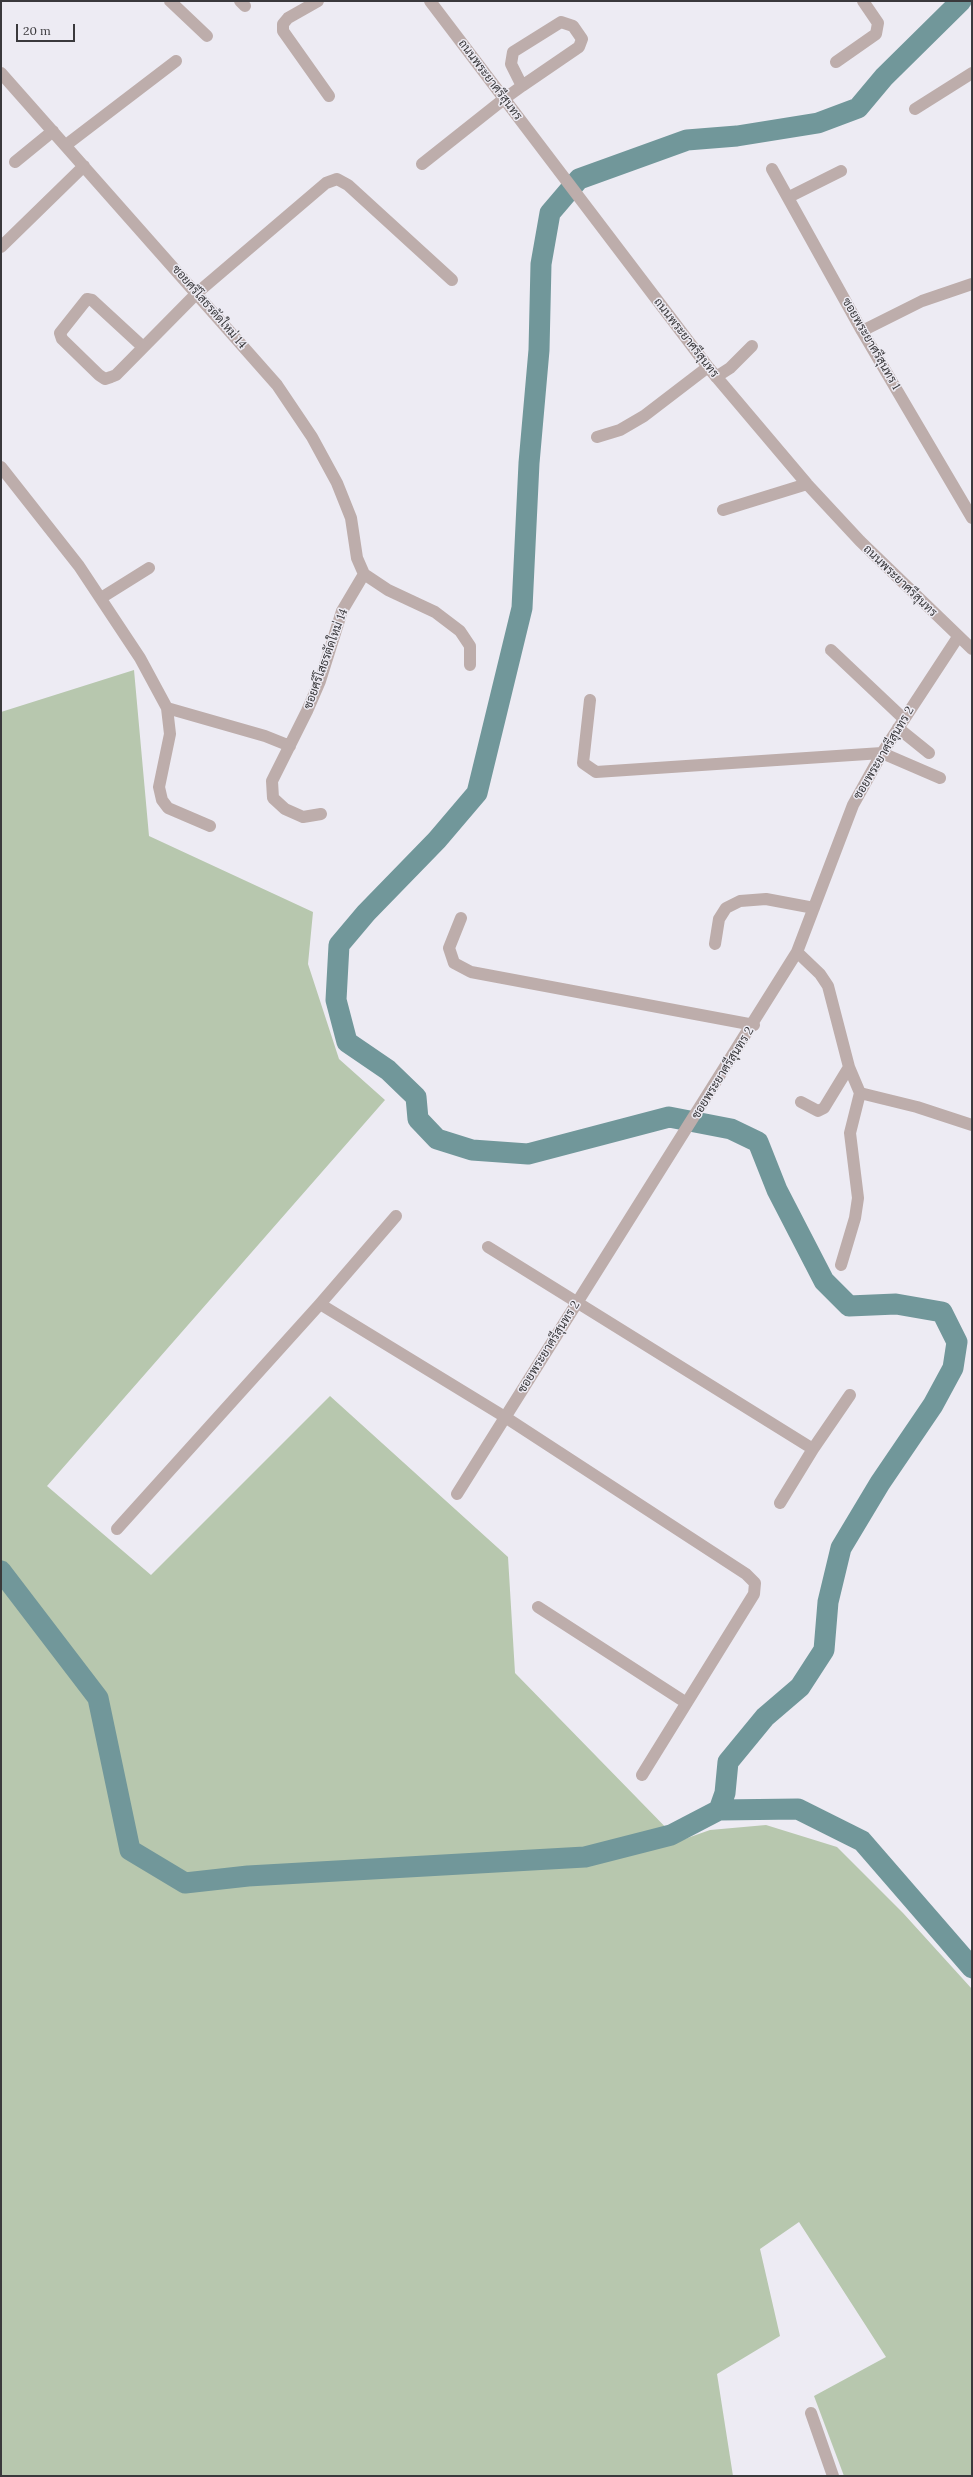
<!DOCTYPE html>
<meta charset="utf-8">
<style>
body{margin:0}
#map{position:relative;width:973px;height:2477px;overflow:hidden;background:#edebf3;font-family:Lora,serif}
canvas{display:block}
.frame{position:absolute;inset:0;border:2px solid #3a393c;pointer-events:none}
.scale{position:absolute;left:16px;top:24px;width:59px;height:18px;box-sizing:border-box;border:2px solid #3a393c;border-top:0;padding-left:5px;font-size:12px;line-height:14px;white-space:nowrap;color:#3a393c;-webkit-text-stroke:3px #edebf3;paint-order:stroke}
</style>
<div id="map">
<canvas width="973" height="2477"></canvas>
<div class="frame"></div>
<div class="scale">20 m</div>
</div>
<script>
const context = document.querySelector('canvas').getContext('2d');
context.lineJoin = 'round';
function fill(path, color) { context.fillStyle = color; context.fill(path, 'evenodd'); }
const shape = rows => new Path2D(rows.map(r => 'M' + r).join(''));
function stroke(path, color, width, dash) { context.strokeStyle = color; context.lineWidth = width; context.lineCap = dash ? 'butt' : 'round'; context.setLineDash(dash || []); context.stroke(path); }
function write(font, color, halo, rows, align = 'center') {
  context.font = font + ' Lora,Sarabun,serif'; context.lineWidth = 3; context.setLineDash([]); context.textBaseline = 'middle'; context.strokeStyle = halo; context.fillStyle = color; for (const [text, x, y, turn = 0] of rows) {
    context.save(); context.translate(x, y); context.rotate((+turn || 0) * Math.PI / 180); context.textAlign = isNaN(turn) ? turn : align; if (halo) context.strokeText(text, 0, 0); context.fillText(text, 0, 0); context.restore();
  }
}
fill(shape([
 [134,670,149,836,313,912,308,964,339,1059,385,1100,47,1486,151,1575,330,1396,508,1557,515,1673,679,1841,710,1830,766,1825,837,1847,903,1913,972,1989,972,2476,844,2476,814,2396,886,2357,799,2222,760,2249,780,2336,717,2374,733,2476,1,2476,1,712]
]), '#b7c7ae');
stroke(shape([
 [1,1571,98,1698,130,1850,185,1883,248,1876,585,1857,671,1835,719,1810,725,1793,728,1762,765,1717,800,1687,824,1650,828,1602,841,1548,880,1483,933,1405,953,1368,957,1342,942,1312,896,1304,849,1306,824,1281,777,1190,758,1142,731,1129,669,1117,528,1154,472,1150,437,1139,418,1119,416,1097,388,1070,347,1042,336,1000,339,945,366,913,437,840,477,793,522,608,529,463,539,350,541,264,550,213,579,179,687,140,737,136,818,123,858,108,884,77,961,1],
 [719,1810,798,1809,862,1841,972,1968]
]), '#71979a', 21);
stroke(shape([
 [170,1,207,36],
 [240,1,245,6],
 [318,1,288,18,283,24,283,31,329,96],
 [430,1,708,367,807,484,860,541,972,649],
 [836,62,876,34,878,23,863,1],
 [1,73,277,385,312,437,337,483,351,518,357,558,364,574,342,611,320,681,307,711,272,781,273,798,285,809,303,817,321,814],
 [915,109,972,73],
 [66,145,176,61],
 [15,162,53,131],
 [422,164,504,99,522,86,579,47,582,39,573,26,561,22,513,52,511,64,522,86],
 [772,169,862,331,972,518],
 [789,197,841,171],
 [1,247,84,166],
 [862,331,922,301,972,284],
 [143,347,92,300,87,299,60,333,62,339,99,375,105,379,111,377,116,375,197,293,326,183,337,179,348,185,452,280],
 [716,377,730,368,752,346],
 [597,437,620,430,644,416,708,367],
 [1,467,79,566,140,658,167,708,265,736,290,746],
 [723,510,807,484],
 [364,574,388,590,435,612,460,631,470,646,470,665],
 [101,598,149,568],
 [831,650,904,719],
 [590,700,583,763,596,772,882,753,940,778],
 [167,708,170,734,159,787,162,800,168,808,210,826],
 [898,728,929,753],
 [461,918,449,948,454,963,471,972,754,1025],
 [715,944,719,919,726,908,740,901,766,899,814,908],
 [797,952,820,974,828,986,849,1067,860,1093,917,1107,972,1125],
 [801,1102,818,1111,824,1108,849,1067],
 [488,1247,813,1449],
 [841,1265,855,1218,858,1198,850,1133,860,1093],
 [320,1304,505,1417,746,1574,755,1583,754,1594,642,1775],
 [457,1494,797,952,853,805,882,753,958,637],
 [780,1503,813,1449,850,1395],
 [117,1529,320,1304,396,1216],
 [538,1607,685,1702],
 [811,2413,833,2476]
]), '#bdadab', 12);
write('12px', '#3a393c', '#edebf3', [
 ["ถนนพระยาศรีสุนทร",490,80,53],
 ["ซอยศรีโสธรตัดใหม่ 14",209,307,49],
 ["ถนนพระยาศรีสุนทร",686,338,52],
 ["ซอยพระยาศรีสุนทร 1",871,344,60],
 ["ถนนพระยาศรีสุนทร",900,581,44],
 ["ซอยศรีโสธรตัดใหม่ 14",326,659,-70],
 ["ซอยพระยาศรีสุนทร 2",884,753,-59],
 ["ซอยพระยาศรีสุนทร 2",723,1073,-58],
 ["ซอยพระยาศรีสุนทร 2",549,1347,-58]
]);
</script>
